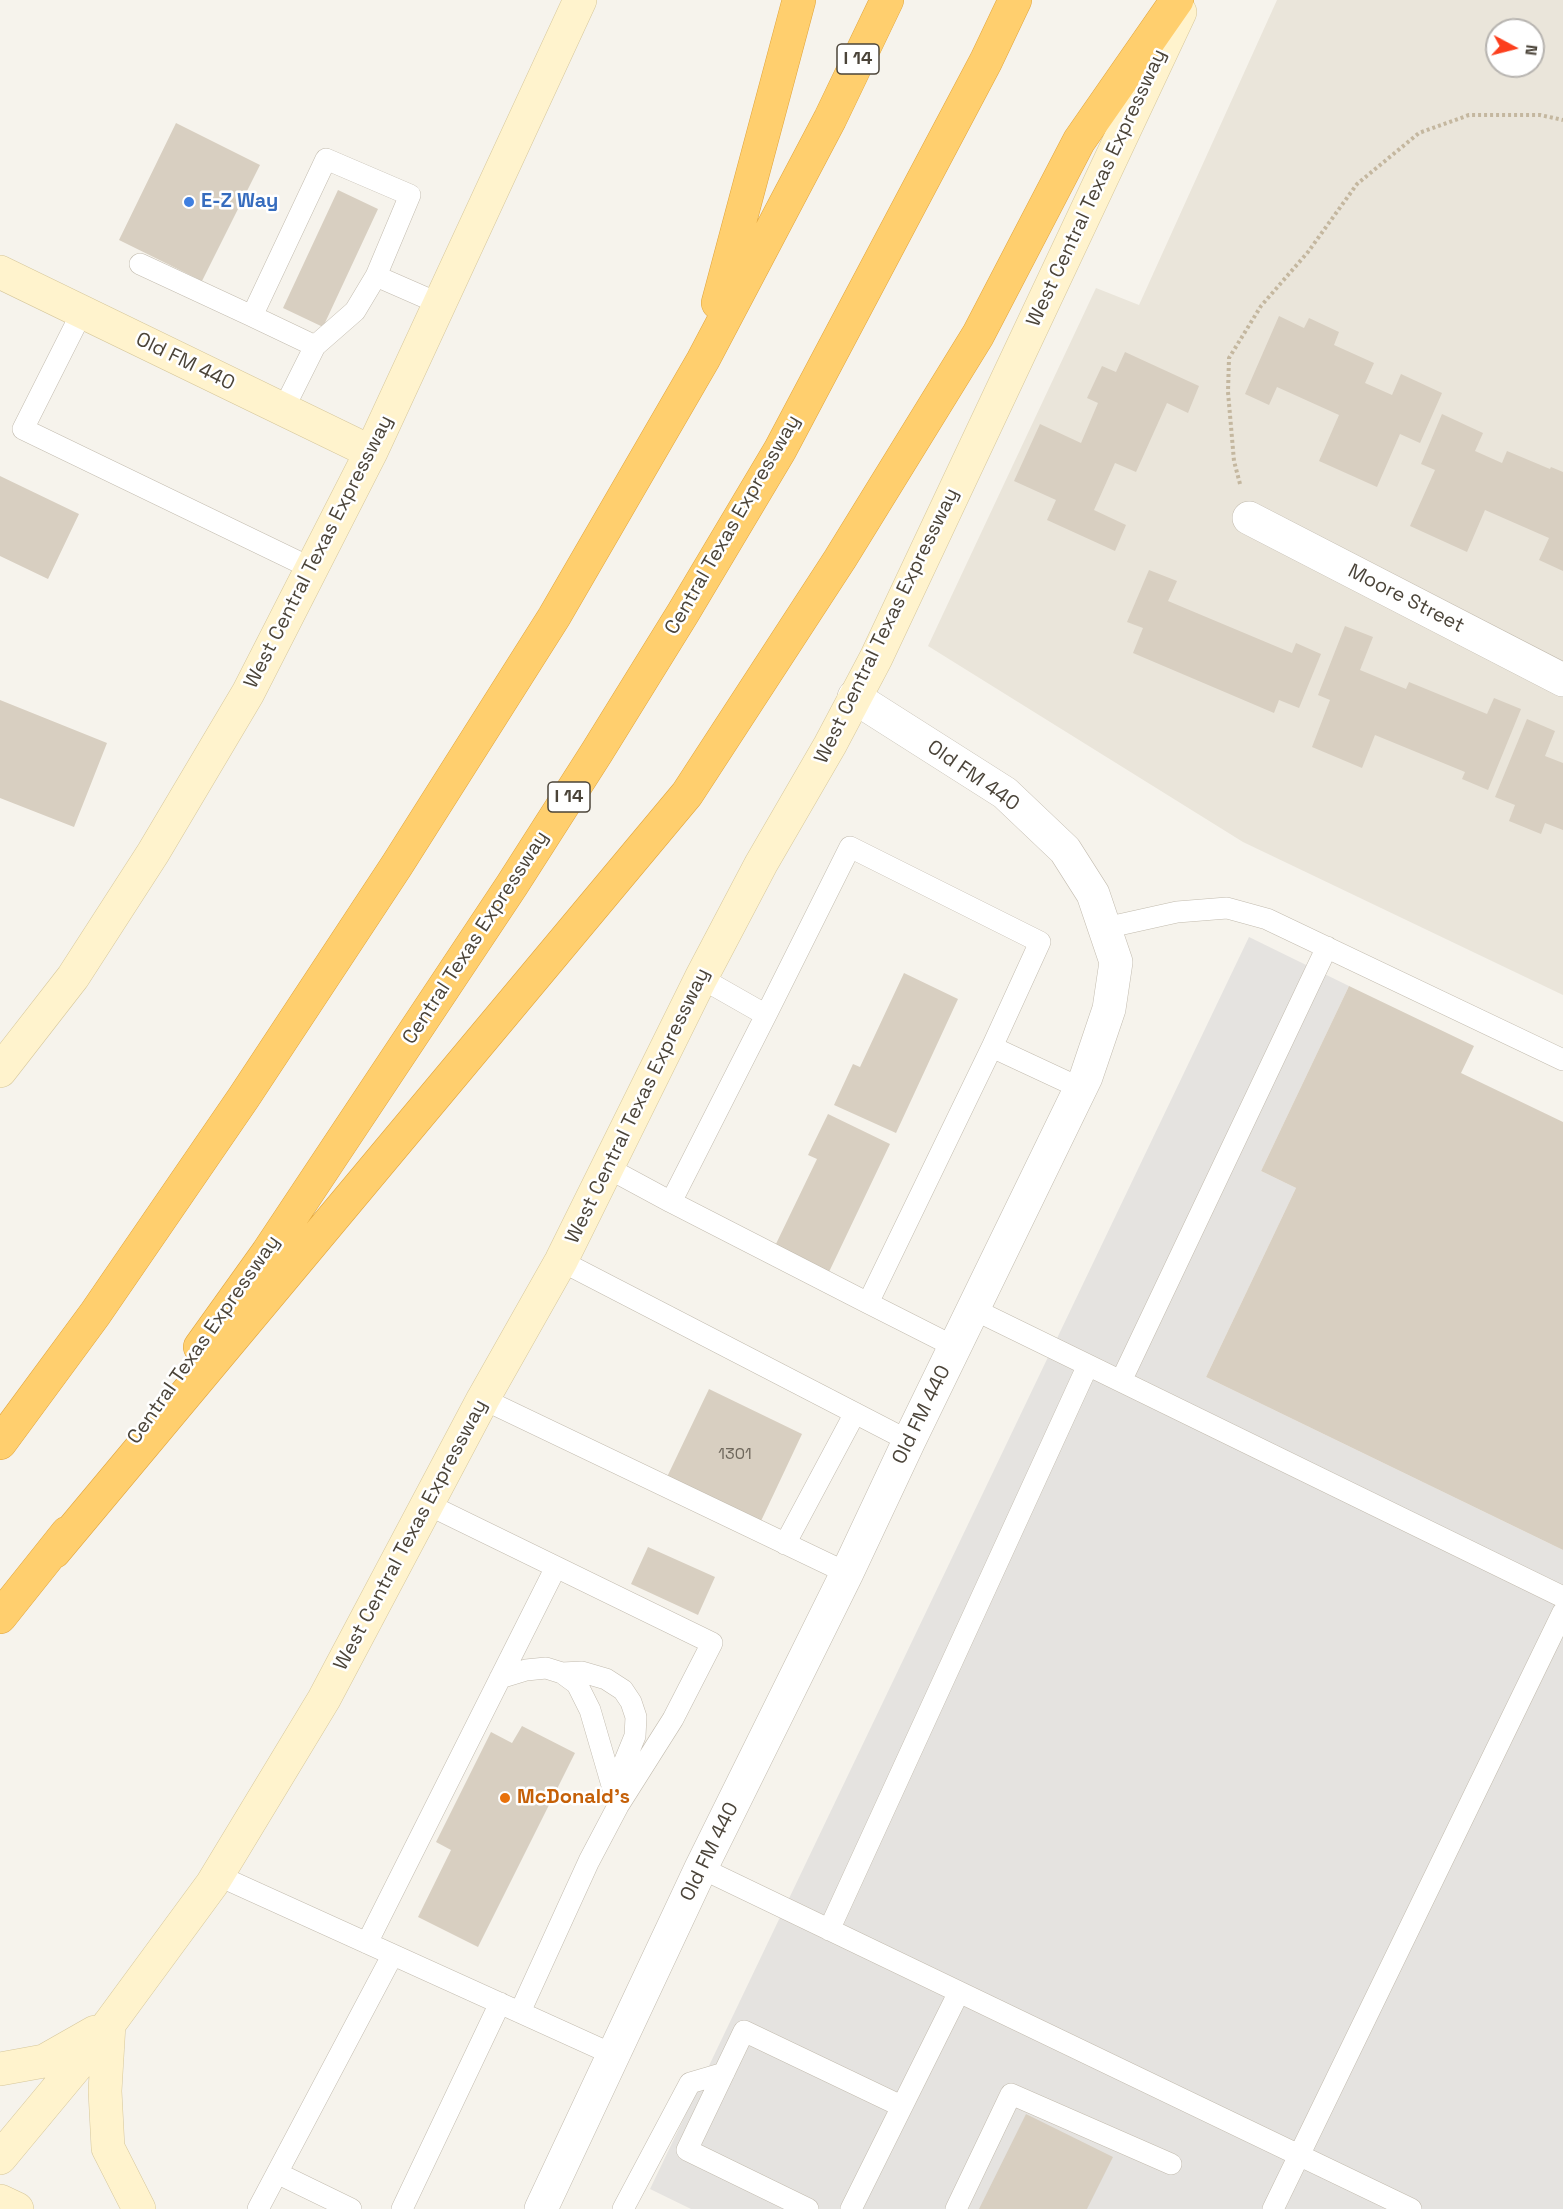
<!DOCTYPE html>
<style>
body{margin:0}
#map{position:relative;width:1563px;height:2209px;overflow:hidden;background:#f6f3ec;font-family:"Space Grotesk",sans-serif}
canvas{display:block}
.north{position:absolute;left:1485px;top:18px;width:60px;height:60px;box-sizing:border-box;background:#fff;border:2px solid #b7b4b0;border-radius:50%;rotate:97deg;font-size:16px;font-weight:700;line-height:24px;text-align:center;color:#4b4439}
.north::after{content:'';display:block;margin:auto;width:21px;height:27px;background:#fc3f1d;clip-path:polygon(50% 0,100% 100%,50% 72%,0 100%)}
</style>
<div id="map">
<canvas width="1563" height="2209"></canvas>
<div class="north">N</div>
</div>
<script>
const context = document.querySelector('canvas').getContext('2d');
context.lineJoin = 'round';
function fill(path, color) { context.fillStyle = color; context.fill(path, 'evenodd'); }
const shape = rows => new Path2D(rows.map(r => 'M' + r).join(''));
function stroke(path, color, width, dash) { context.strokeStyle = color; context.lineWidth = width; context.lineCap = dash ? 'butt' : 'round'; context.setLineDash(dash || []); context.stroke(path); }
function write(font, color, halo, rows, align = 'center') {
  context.font = font + ' "Space Grotesk",sans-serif'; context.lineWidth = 5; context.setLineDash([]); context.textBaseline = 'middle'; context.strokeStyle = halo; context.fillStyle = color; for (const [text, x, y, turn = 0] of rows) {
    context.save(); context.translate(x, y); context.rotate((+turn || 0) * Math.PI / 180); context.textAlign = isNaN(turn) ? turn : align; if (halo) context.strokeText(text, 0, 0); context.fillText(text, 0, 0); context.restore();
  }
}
fill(shape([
 [1277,0,1563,0,1563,995,1243,842,928,646,1096,288,1139,305],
 [1497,30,1533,30,1533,66,1497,66]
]), '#eae5da');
fill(shape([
 [1249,937,1349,986,1261,1171,1296,1188,1206,1377,1563,1550,1563,2209,691,2209,650,2189]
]), '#e5e3e0');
fill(shape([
 [176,123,260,165,202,281,119,240],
 [338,190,378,209,323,327,283,308],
 [1279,316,1304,328,1309,318,1339,332,1334,345,1374,363,1365,383,1392,395,1401,374,1442,393,1420,443,1400,434,1377,487,1319,461,1339,415,1277,387,1269,405,1245,394],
 [1125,352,1199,386,1188,413,1167,403,1136,472,1115,463,1094,510,1126,525,1115,551,1047,520,1056,500,1014,481,1040,424,1081,443,1098,403,1087,398,1102,366,1116,372],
 [1442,414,1483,433,1475,451,1502,463,1507,451,1550,469,1551,467,1563,472,1563,571,1539,560,1549,538,1485,510,1467,552,1410,526,1435,470,1421,464],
 [0,476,79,514,48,579,0,556],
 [1149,570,1177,581,1168,601,1292,653,1296,643,1321,654,1299,708,1279,700,1274,713,1133,653,1143,628,1127,622],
 [1345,626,1373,637,1360,670,1406,689,1409,682,1487,714,1494,698,1521,709,1488,790,1462,779,1465,772,1375,735,1362,768,1312,747,1330,700,1318,695],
 [0,700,107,743,74,827,0,798],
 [1527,719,1555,731,1545,756,1563,763,1563,830,1545,823,1541,834,1509,821,1515,805,1495,797],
 [904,973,958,999,896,1133,834,1105,853,1064,860,1067],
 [1349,986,1474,1046,1461,1073,1563,1122,1563,1550,1206,1377,1296,1188,1261,1171],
 [828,1114,890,1144,828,1274,774,1248,817,1159,808,1155],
 [709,1389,802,1434,761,1521,667,1477],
 [648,1547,715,1577,698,1615,631,1584],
 [522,1726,575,1753,478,1947,418,1917,451,1850,436,1842,491,1732,512,1743],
 [1026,2114,1113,2157,1087,2209,979,2209]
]), '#d8cfc1');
const lane = shape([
 [140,264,252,316],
 [82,312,23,429,313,569],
 [315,346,355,311,376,276],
 [283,410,315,346,252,316,326,159,410,195,376,276,440,304],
 [1105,928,1177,912,1227,908,1267,919,1563,1060],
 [766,1015,850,847,1040,942,992,1047],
 [608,1168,671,1202,766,1015,701,978],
 [671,1202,868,1303],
 [561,1261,909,1441],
 [973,1309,1563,1597],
 [955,1347,868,1303,992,1047,1080,1088],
 [1121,1381,1327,947],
 [483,1399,847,1573],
 [427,1504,712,1643,673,1719,618,1806,589,1861,520,2012],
 [785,1544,855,1413],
 [562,1673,582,1672,606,1679,623,1690,631,1702,636,1717,635,1736,613,1790],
 [500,1678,526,1670,546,1668,562,1673,577,1684,590,1710,618,1806],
 [701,1868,1411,2209],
 [217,1875,614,2055],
 [829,1930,1088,1365],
 [367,1943,556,1567],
 [277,2173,351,2209],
 [258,2209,392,1956],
 [402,2209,500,2003],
 [623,2209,690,2083,724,2073],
 [808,2209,687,2150,744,2031,901,2106],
 [851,2209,959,1992],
 [956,2209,1011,2094,1171,2164],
 [1273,2209,1563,1612]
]);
const street = shape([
 [1249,518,1563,680],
 [541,2209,701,1868,847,1573,909,1441,1086,1077,1109,1009,1116,962,1093,894,1065,850,1005,793,854,697]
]);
const secondary = shape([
 [0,272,371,452],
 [0,1071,73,977,153,853,248,693,371,452,580,0],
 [109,2024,105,2091,108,2148,139,2209],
 [0,2069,44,2061,95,2032],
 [0,2158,93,2046,212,1884,324,1699,483,1399,561,1261,701,978,761,864,830,745,876,658,1180,12],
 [0,2201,17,2209]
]);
const highway = shape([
 [718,303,799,0],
 [200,1347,268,1252,512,885,597,752,683,613,780,450,986,61,1015,0],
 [0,1443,95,1314,244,1097,397,865,554,617,703,360,830,119,887,0],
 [54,1552,687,794,840,559,978,335,1079,141,1177,0],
 [0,1617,67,1533]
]);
stroke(lane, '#c2bbae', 22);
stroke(street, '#c2bbae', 34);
stroke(secondary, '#d6c79b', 34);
stroke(highway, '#e0a43c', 34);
stroke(shape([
 [1240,484,1234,461,1228,392,1229,358,1261,306,1308,252,1357,184,1419,133,1469,115,1540,115,1563,120]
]), '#c4b79f', 4, [3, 3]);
stroke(lane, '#fff', 21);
stroke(street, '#fff', 33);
stroke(secondary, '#fff3cd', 33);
stroke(highway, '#ffcf6e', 33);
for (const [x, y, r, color] of [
 [189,202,6,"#3f7fe0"],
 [505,1798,6,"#e8710a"]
]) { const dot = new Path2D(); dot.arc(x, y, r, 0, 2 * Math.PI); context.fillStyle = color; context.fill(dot); stroke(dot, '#fff', 2); }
write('16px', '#6e675b', null, [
 ["1301",735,1455]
]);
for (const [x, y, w] of [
 [858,59,42],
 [569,797,42]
]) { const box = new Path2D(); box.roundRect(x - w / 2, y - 15, w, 30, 4.5); context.fillStyle = '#fff'; context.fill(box); stroke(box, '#4b4439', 1.5); }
write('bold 18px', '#4b4439', null, [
 ["I 14",858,59],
 ["I 14",569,797]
]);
write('20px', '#4b4439', '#fff', [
 ["West Central Texas Expressway",1097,188,-65],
 ["Old FM 440",185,362,26],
 ["Central Texas Expressway",733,525,-60],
 ["West Central Texas Expressway",319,552,-63],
 ["Moore Street",1406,599,27],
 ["West Central Texas Expressway",887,626,-64],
 ["Old FM 440",973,776,35],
 ["Central Texas Expressway",476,938,-57],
 ["West Central Texas Expressway",638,1106,-64],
 ["Central Texas Expressway",204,1340,-55],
 ["Old FM 440",922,1415,-64],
 ["West Central Texas Expressway",411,1535,-62],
 ["Old FM 440",710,1852,-64]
]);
write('bold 20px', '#366cbe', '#fff', [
 ["E-Z Way",201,202]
], 'left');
write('bold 20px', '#c56008', '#fff', [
 ["McDonald's",517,1798]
], 'left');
</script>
